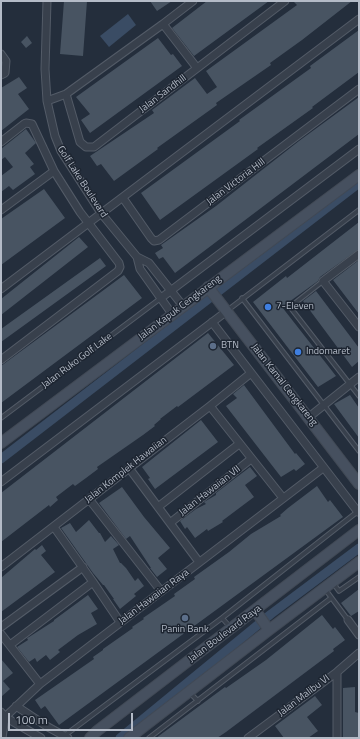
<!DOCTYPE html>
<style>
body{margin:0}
#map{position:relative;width:360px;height:739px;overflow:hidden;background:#242e3c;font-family:"Titillium Web",sans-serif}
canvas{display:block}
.frame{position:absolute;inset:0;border:2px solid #b4bbc7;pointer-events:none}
.scale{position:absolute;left:8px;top:713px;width:125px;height:18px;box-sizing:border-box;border:2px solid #b4bbc7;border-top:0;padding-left:5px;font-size:12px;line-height:14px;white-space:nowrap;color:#b4bbc7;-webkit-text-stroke:3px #1d2531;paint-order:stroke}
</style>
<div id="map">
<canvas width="360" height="739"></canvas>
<div class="frame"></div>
<div class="scale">100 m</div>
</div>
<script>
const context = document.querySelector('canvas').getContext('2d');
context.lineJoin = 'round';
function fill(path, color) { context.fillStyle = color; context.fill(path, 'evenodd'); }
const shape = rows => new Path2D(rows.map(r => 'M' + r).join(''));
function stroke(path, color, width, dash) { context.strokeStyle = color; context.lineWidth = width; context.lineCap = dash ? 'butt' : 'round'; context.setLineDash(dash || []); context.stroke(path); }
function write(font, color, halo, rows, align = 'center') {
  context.font = font + ' "Titillium Web",sans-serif'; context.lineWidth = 3; context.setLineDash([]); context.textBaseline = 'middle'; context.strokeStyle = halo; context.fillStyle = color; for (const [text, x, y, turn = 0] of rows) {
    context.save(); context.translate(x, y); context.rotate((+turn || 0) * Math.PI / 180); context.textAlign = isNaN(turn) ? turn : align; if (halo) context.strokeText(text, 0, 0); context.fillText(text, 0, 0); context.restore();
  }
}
fill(shape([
 [128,14,136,25,109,47,100,36]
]), '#3a4c64');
stroke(shape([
 [1,459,359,183],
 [120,738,271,614,359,548]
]), '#3a4c64', 9);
fill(shape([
 [64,1,87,1,83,56,60,54],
 [150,1,172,1,157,11],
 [207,1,269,1,194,56,172,28],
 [293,1,352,1,302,40,270,63,271,65,216,103,217,105,157,148,158,149,114,181,101,164,97,166,90,156,154,113,152,110,195,78,207,94,217,87,206,71,297,5],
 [359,30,359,72,312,107,313,108,257,148,258,149,160,220,141,193,240,121,239,120,311,68,310,66],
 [27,36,32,43,26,48,21,42],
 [158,38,171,55,173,54,182,66,90,133,81,120,90,114,76,97],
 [19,77,27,88,18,94,29,109,1,131,1,88],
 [359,97,359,134,175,273,163,257,159,259,155,253,163,248,161,245,216,206,299,141],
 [26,129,36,143,25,153,34,164,30,167,35,174,13,190,9,186,1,192,1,176,13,167,5,157,1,160,1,149],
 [44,189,65,218,1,265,1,219],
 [359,222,359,249,320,277,318,281,282,307,336,376,318,387,253,302,286,276,287,278],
 [79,237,88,247,1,315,1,299],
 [100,258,106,266,1,342,1,329],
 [359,260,359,314,333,280],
 [124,275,142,298,1,403,1,366],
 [316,291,359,348,359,361,352,367,303,301],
 [208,333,234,365,178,407,177,406,160,419,161,419,154,425,155,426,143,435,97,467,98,469,86,478,75,486,73,484,56,497,58,500,50,507,49,505,1,542,1,493],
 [244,385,295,454,296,453,305,464,296,471,294,469,281,477,226,406,237,398,233,394],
 [350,395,359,408,359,438,334,404],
 [201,420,218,442,155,489,148,479,150,478,142,467],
 [250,467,257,476,245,485,254,497,222,521,223,522,208,531,207,529,195,538,187,527,185,529,180,521,196,509,206,504,204,502,216,495,216,493],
 [317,486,328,502,330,500,343,517,59,725,45,706,41,709,35,700,94,659,93,657,103,650,103,649,133,628,132,627,144,619,143,618,175,596,174,594,195,579,194,577,229,552,251,534,281,516,280,515,288,508],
 [122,487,144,517,170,548,158,558,167,569,157,577,150,568,151,568,130,536,126,539,99,503],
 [89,520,99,533,100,533,105,542,111,536,119,545,113,549,120,563,121,563,126,568,135,581,138,578,144,586,134,594,136,596,120,609,113,599,114,599,104,585,103,585,93,573,61,528,70,523,76,532],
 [42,545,46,551,41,555,55,572,1,612,1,578,35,549,36,550],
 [359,589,359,611,351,616,341,603],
 [88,595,98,609,91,613,97,624,78,635,58,650,60,652,50,660,46,655,37,662,35,658,29,662,17,647,28,640,27,638,29,637,54,621,54,620],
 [322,615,333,629,335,627,345,640,333,649,334,651,226,732,217,738,156,738,225,687,226,688,266,660],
 [1,659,13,673,3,681,10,689,1,697],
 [355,687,355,712,359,713,359,738,343,738,343,688],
 [315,696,322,705,307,717,318,731,308,738,284,738,275,726]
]), '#485462');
const lane = shape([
 [323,281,290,307,359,396],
 [242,298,359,451],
 [228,310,359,210],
 [1,418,161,298],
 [333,583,339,591,359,577],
 [325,589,348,620],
 [222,618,231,628],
 [190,693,198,701],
 [64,736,222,618,357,512],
 [149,738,331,598]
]);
const street = shape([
 [47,1,45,69,47,101,55,136,61,151,101,213,137,257,140,269,172,314],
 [163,24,197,68],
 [1,54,6,61,5,73,1,75],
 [66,94,80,142,86,147,94,147,285,1],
 [47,101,66,94,163,24,193,1],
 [1,142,24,124,26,123,32,124,54,171,80,212,119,263,120,267,118,271,1,360],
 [123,198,151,238,154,241,159,240,359,89],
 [1,210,54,171],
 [359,254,323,281,359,327],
 [137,257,149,263,183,306],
 [1,289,359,19],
 [161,298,359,149],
 [212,322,358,512],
 [210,406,283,498],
 [309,417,359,377],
 [129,468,199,562],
 [1,482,227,311],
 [89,499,161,591],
 [158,507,239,444],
 [170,523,251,459],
 [54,527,93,582,120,622],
 [1,567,210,406,251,373],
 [348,620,359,635],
 [1,627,83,567],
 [1,634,40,684],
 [10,645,93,582],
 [16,706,48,727,68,738],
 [1,712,5,717,41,738],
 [2,738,5,717,40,684,323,468],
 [248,738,337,672,359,653],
 [337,738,337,672]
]);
const secondary = shape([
 [208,287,359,484],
 [1,443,359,175],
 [255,610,269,630],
 [90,738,97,731,359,530],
 [129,738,269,630,359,562]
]);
stroke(lane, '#535b67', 5.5);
stroke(street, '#535b67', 9);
stroke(secondary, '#414955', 12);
stroke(lane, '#38404c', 3.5);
stroke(street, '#38404c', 7);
stroke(secondary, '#46505f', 10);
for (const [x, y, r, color] of [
 [268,307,4,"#3f7fe0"],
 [213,346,4,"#5c6f8a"],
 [298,352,4,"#3f7fe0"],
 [185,618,4,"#5c6f8a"]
]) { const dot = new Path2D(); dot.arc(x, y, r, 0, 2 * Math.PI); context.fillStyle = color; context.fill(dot); stroke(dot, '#1d2531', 1.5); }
write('10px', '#b4bbc7', '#1d2531', [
 ["Jalan Sandhill",163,94,-37],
 ["Golf Lake Boulevard",82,182,57],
 ["Jalan Victoria Hill",236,182,-37],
 ["Jalan Kapuk Cengkareng",180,308,-37],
 ["Jalan Ruko Golf Lake",77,361,-37],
 ["Jalan Kamal Cengkareng",284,385,52],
 ["Jalan Komplek Hawaiian",126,470,-38],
 ["Jalan Hawaiian VII",210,491,-38],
 ["Jalan Hawaiian Raya",154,597,-37],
 ["Jalan Boulevard Raya",225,634,-37],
 ["Jalan Malibu VI",304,696,-37]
]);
write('10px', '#b4bbc7', '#1d2531', [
 ["7-Eleven",276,307],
 ["BTN",221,346],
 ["Indomaret",306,352],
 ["Panin Bank",185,630,"center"]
], 'left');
</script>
